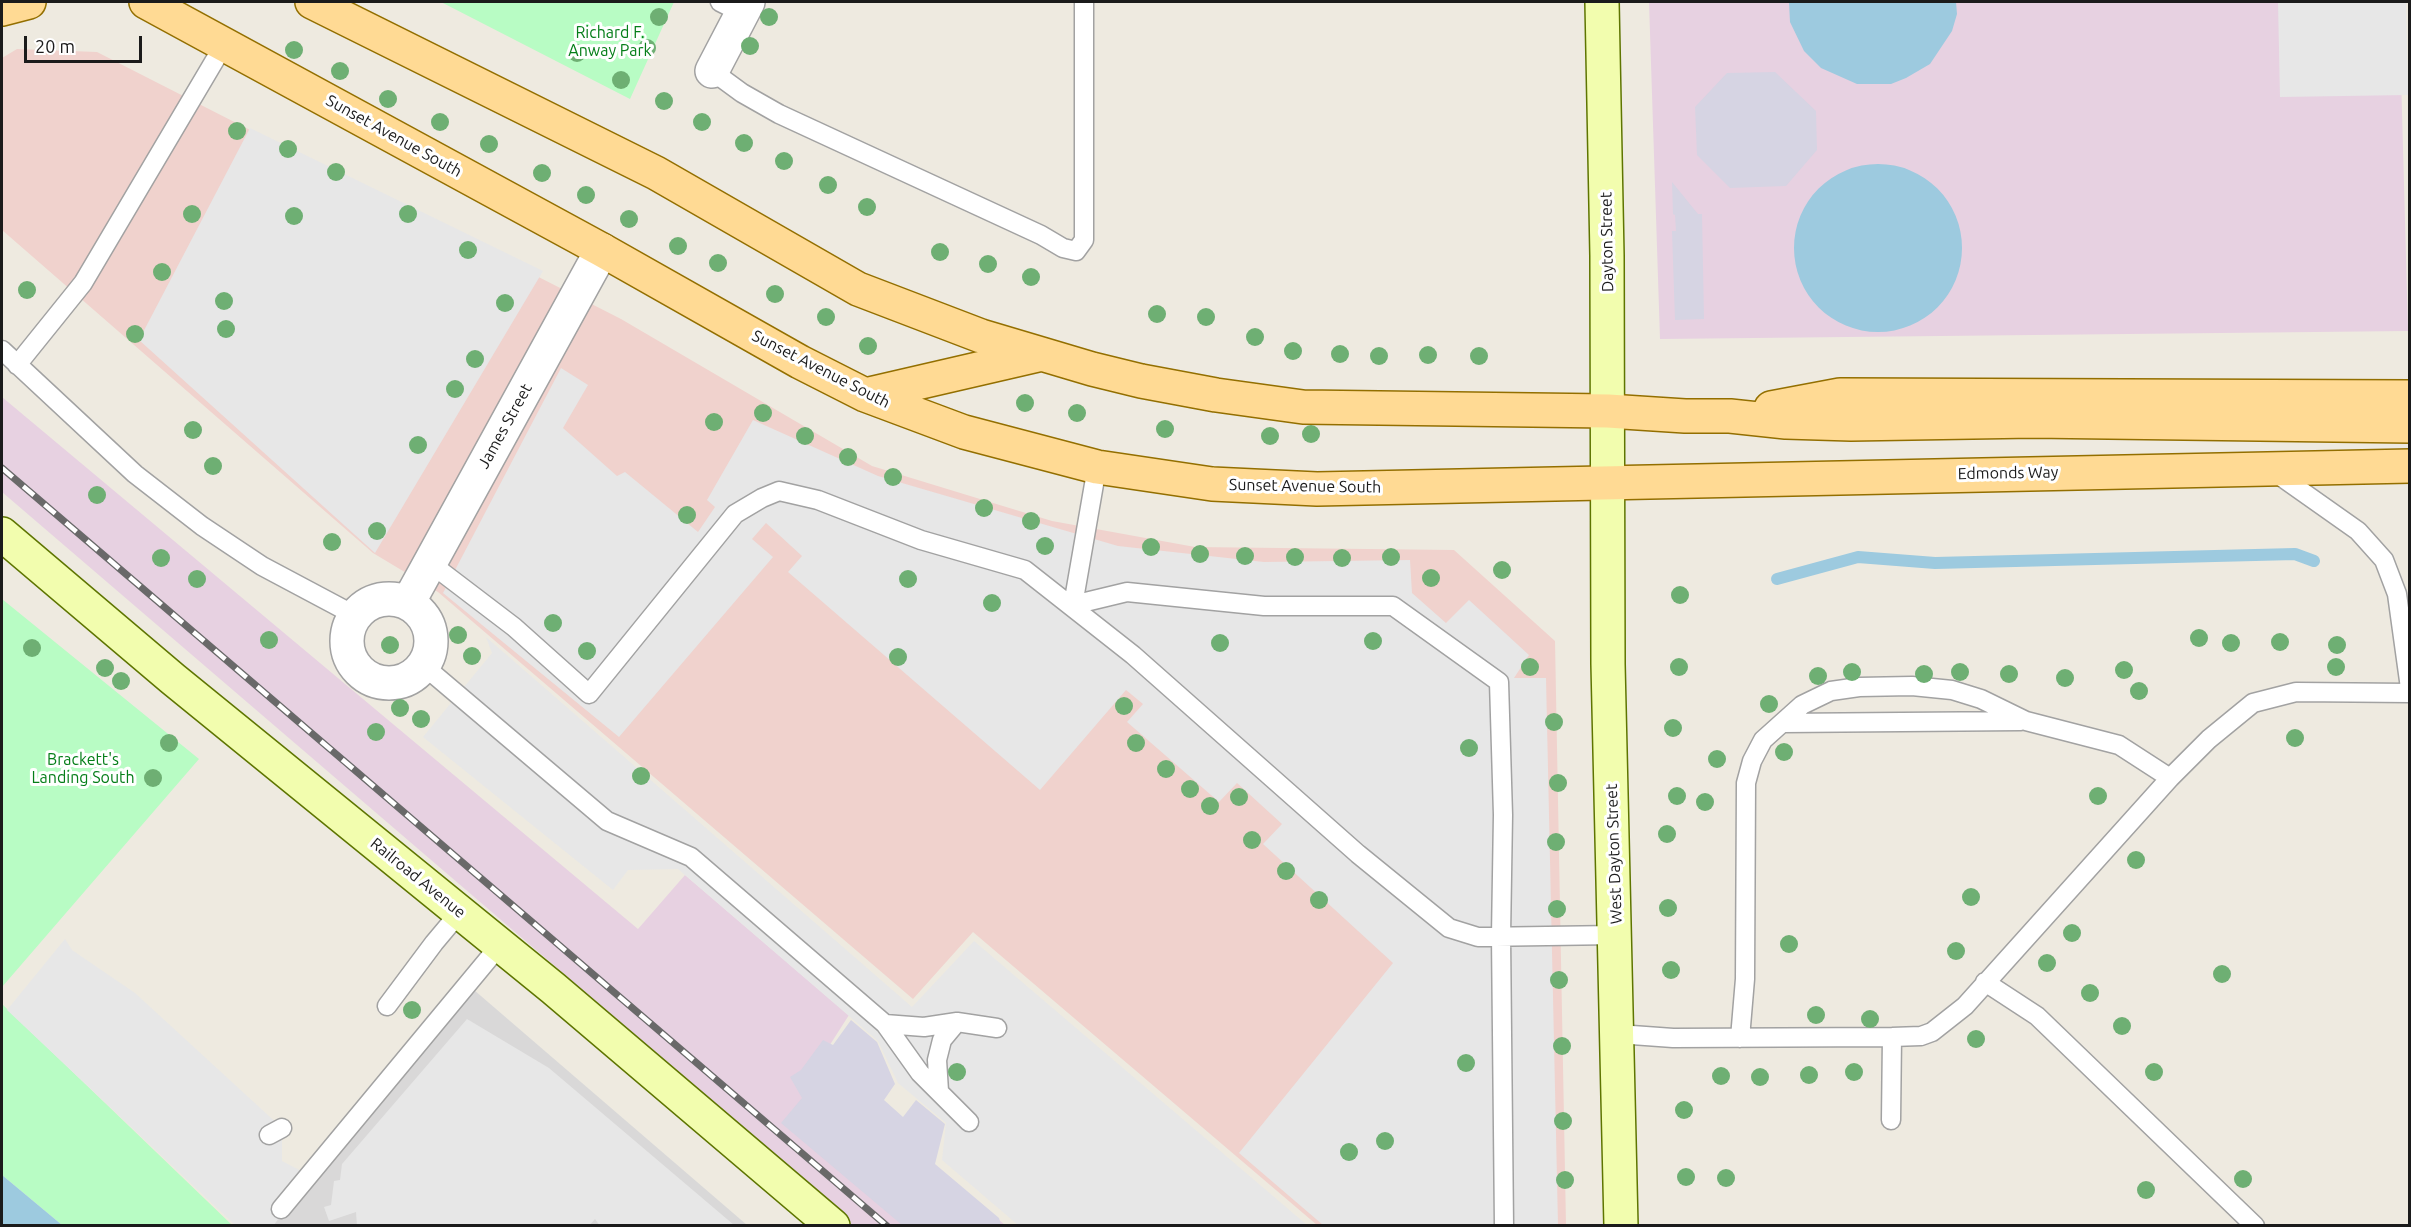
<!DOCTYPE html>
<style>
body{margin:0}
#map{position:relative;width:2411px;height:1227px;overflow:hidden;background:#eeeae0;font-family:Ubuntu,sans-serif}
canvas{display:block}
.frame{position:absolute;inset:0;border:3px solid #1b1b1b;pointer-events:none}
.scale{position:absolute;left:24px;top:36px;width:118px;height:27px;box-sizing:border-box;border:3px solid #1b1b1b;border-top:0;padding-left:8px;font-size:18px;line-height:21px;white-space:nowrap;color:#1b1b1b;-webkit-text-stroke:4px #fff;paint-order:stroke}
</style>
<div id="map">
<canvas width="2411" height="1227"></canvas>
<div class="frame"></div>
<div class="scale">20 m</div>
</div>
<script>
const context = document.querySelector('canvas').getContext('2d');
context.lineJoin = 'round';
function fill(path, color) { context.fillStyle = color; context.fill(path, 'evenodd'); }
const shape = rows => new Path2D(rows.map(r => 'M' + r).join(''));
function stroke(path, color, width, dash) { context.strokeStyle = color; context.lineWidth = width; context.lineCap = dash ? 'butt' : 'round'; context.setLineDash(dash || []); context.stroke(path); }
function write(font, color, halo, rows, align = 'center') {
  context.font = font + ' Ubuntu,sans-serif'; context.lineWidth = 6; context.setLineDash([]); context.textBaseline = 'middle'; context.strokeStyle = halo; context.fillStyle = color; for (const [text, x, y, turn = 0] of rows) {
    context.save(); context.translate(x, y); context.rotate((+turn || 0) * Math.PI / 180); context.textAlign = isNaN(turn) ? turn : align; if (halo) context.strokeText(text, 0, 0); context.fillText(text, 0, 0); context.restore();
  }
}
fill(shape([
 [474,990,747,1225,271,1226]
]), '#d9d8d8');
fill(shape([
 [17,49,97,52,621,319,872,466,1052,521,1195,547,1454,550,1555,641,1566,1225,1317,1225,973,932,913,999,438,592,373,553,2,230,2,58]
]), '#f0d2cd');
fill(shape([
 [1649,2,2399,2,2408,331,1660,339],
 [2,397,638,929,685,875,849,1015,817,1065,1005,1225,840,1225,648,1046,2,492]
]), '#e7d1e1');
fill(shape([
 [441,2,674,2,630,99],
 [2,599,199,759,2,987],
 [2,1004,232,1225,62,1225,2,1175]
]), '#b8fcc4');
fill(shape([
 [2278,2,2406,2,2408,95,2280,97],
 [250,128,543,271,375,553,139,340],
 [561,368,588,385,563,428,617,476,625,472,698,532,715,507,707,500,753,420,878,476,1118,546,1264,562,1410,560,1412,593,1446,623,1469,600,1529,655,1514,678,1546,678,1558,1225,1323,1225,1239,1153,1393,963,1263,844,1282,824,1237,783,1219,802,1127,722,1143,704,1126,690,1040,790,788,572,802,556,766,523,752,539,773,557,619,737,443,593],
 [486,637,912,1007,974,941,1307,1225,1018,1225,942,1160,946,1123,898,1083,878,1041,678,869,628,870,613,890,423,737,492,653],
 [65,939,72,950,135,993,282,1128,282,1161,309,1175,274,1225,235,1225,7,1010],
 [467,1019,549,1068,734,1225,600,1226,595,1219,589,1226,357,1226,356,1212,329,1221,324,1207,331,1205,334,1181,340,1180,342,1164]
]), '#e7e7e7');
fill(shape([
 [1775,72,1816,111,1817,150,1786,186,1730,188,1697,155,1695,107,1727,73],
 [1672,182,1698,214,1702,214,1704,319,1675,320,1672,231,1676,231,1675,215,1673,214],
 [851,1020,877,1042,895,1084,884,1100,903,1117,916,1100,945,1124,935,1164,999,1218,1001,1225,902,1225,781,1123,802,1098,790,1077,801,1070,823,1040,833,1045]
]), '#d6d4e3');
fill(shape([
 [1789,2,1956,2,1957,14,1952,31,1930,64,1906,78,1891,84,1857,84,1821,68,1804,51,1790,22],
 '1794 248a84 84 0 1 1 168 0a84 84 0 1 1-168 0Z',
 [2,1175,62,1225,2,1225]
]), '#9dcadf');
stroke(shape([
 [1777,579,1858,557,1935,563,2295,554,2314,561]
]), '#9dcadf', 12);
const lane = shape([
 [720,2,742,13],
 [712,71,742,93,779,114,1041,235,1063,248,1076,251,1084,240,1084,2],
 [2,350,135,474,202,526,262,566,356,616],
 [17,365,83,283,225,43],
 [1097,467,1073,605,1127,592,1264,606,1393,606,1499,682,1503,815,1501,936,1504,1226],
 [2273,471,2358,531,2384,560,2397,594,2410,688],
 [430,563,514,627,589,694,735,514,762,498,779,491,818,500,921,540,1025,570,1133,655,1358,854,1449,928,1478,937,1616,935],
 [424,666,607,821,691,857,885,1024,920,1073,969,1122],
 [1783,723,2021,721],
 [1985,982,2037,1016,2255,1226],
 [387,1006,434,943,460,912],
 [885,1024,924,1027,957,1022,997,1028],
 [1618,1034,1673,1038,1892,1037,1921,1036,1932,1032,1965,1006,2170,778,2209,739,2253,703,2296,692,2410,693],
 [1740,1038,1745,979,1746,783,1752,761,1763,740,1802,705,1831,691,1859,687,1912,686,1952,690,1981,699,2026,721,2119,745,2170,778],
 [939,1091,937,1060,942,1040,957,1022],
 [1891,1120,1892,1037],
 [269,1135,282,1128],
 [281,1209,500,945]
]);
const street = shape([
 [712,71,748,2],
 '347 641a42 42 0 1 1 84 0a42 42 0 1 1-84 0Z',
 [408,603,602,250]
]);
const secondary = shape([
 [1602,2,1607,256,1608,664,1621,1226],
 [2,534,173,679,553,988,833,1226]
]);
const primary = shape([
 [146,2,602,250,800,362,865,395,964,432,1097,467,1212,484,1317,489,2410,466],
 [312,2,656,173,858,289,981,336,1092,369,1141,381,1216,395,1303,407,1608,411,1685,416,1730,416,1786,422,1851,424,2033,421,2410,426],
 [2,9,29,2],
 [865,395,1038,355],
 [1771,408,1840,395,2410,397]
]);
stroke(lane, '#a2a2a2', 21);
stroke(street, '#a2a2a2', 36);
stroke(secondary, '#5e7500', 36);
stroke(primary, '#936f00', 36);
stroke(lane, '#fff', 18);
stroke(street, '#fff', 33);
stroke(secondary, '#f2fdae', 33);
stroke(primary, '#ffda94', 33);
const rail = shape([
 [2,468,887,1226]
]);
stroke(rail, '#696969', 7);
stroke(rail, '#fff', 4.5, [14]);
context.fillStyle = '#6eaf73';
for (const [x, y] of [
 [659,17],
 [769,17],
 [750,46],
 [647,48],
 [294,50],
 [577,53],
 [340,71],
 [621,80],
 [388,99],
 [664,101],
 [440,122],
 [702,122],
 [237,131],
 [744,143],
 [489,144],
 [288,149],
 [784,161],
 [336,172],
 [542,173],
 [828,185],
 [586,195],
 [867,207],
 [192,214],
 [408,214],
 [294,216],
 [629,219],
 [678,246],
 [468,250],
 [940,252],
 [718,263],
 [988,264],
 [162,272],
 [1031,277],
 [27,290],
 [775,294],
 [224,301],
 [505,303],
 [1157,314],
 [826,317],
 [1206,317],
 [226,329],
 [135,334],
 [1255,337],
 [868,346],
 [1293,351],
 [1340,354],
 [1428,355],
 [1379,356],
 [1479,356],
 [475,359],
 [455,389],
 [1025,403],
 [763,413],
 [1077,413],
 [714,422],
 [1165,429],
 [193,430],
 [1311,434],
 [805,436],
 [1270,436],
 [418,445],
 [848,457],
 [213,466],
 [893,477],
 [97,495],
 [984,508],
 [687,515],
 [1031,521],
 [377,531],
 [332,542],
 [1045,546],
 [1151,547],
 [1200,554],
 [1245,556],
 [1295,557],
 [1391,557],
 [161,558],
 [1342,558],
 [1502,570],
 [1431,578],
 [197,579],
 [908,579],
 [1680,595],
 [992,603],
 [553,623],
 [458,635],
 [2199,638],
 [269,640],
 [1373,641],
 [2280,642],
 [1220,643],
 [2231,643],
 [390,645],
 [2337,645],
 [32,648],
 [587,651],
 [472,656],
 [898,657],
 [1530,667],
 [1679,667],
 [2336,667],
 [105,668],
 [2124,670],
 [1852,672],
 [1960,672],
 [1924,674],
 [2009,674],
 [1818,676],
 [2065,678],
 [121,681],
 [2139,691],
 [1769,704],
 [1124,706],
 [400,708],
 [421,719],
 [1554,722],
 [1673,728],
 [376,732],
 [2295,738],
 [169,743],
 [1136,743],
 [1469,748],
 [1784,752],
 [1717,759],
 [1166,769],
 [641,776],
 [153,778],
 [1558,783],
 [1190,789],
 [1677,796],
 [2098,796],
 [1239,797],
 [1705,802],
 [1210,806],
 [1667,834],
 [1252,840],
 [1556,842],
 [2136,860],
 [1286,871],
 [1971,897],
 [1319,900],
 [1668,908],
 [1557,909],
 [2072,933],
 [1789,944],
 [1956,951],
 [2047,963],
 [1671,970],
 [2222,974],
 [1559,980],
 [2090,993],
 [412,1010],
 [1816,1015],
 [1870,1019],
 [2122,1026],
 [1976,1039],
 [1562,1046],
 [1466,1063],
 [957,1072],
 [1854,1072],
 [2154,1072],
 [1809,1075],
 [1721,1076],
 [1760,1077],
 [1684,1110],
 [1563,1121],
 [1385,1141],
 [1349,1152],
 [1686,1177],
 [1726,1178],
 [2243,1179],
 [1565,1180],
 [2146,1190]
]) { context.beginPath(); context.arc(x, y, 9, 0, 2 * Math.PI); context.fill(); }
write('16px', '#057e19', '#fff', [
 ["Richard F.",610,33],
 ["Anway Park",610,51],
 ["Brackett's",83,760],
 ["Landing South",83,778]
]);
write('16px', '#1b1b1b', '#fff', [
 ["Sunset Avenue South",394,136,29],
 ["Dayton Street",1607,242,-91],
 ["Sunset Avenue South",821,369,27],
 ["James Street",505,426,-61],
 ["Edmonds Way",2008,473,-1],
 ["Sunset Avenue South",1305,486,1],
 ["West Dayton Street",1614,854,-92],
 ["Railroad Avenue",418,878,39]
]);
</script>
